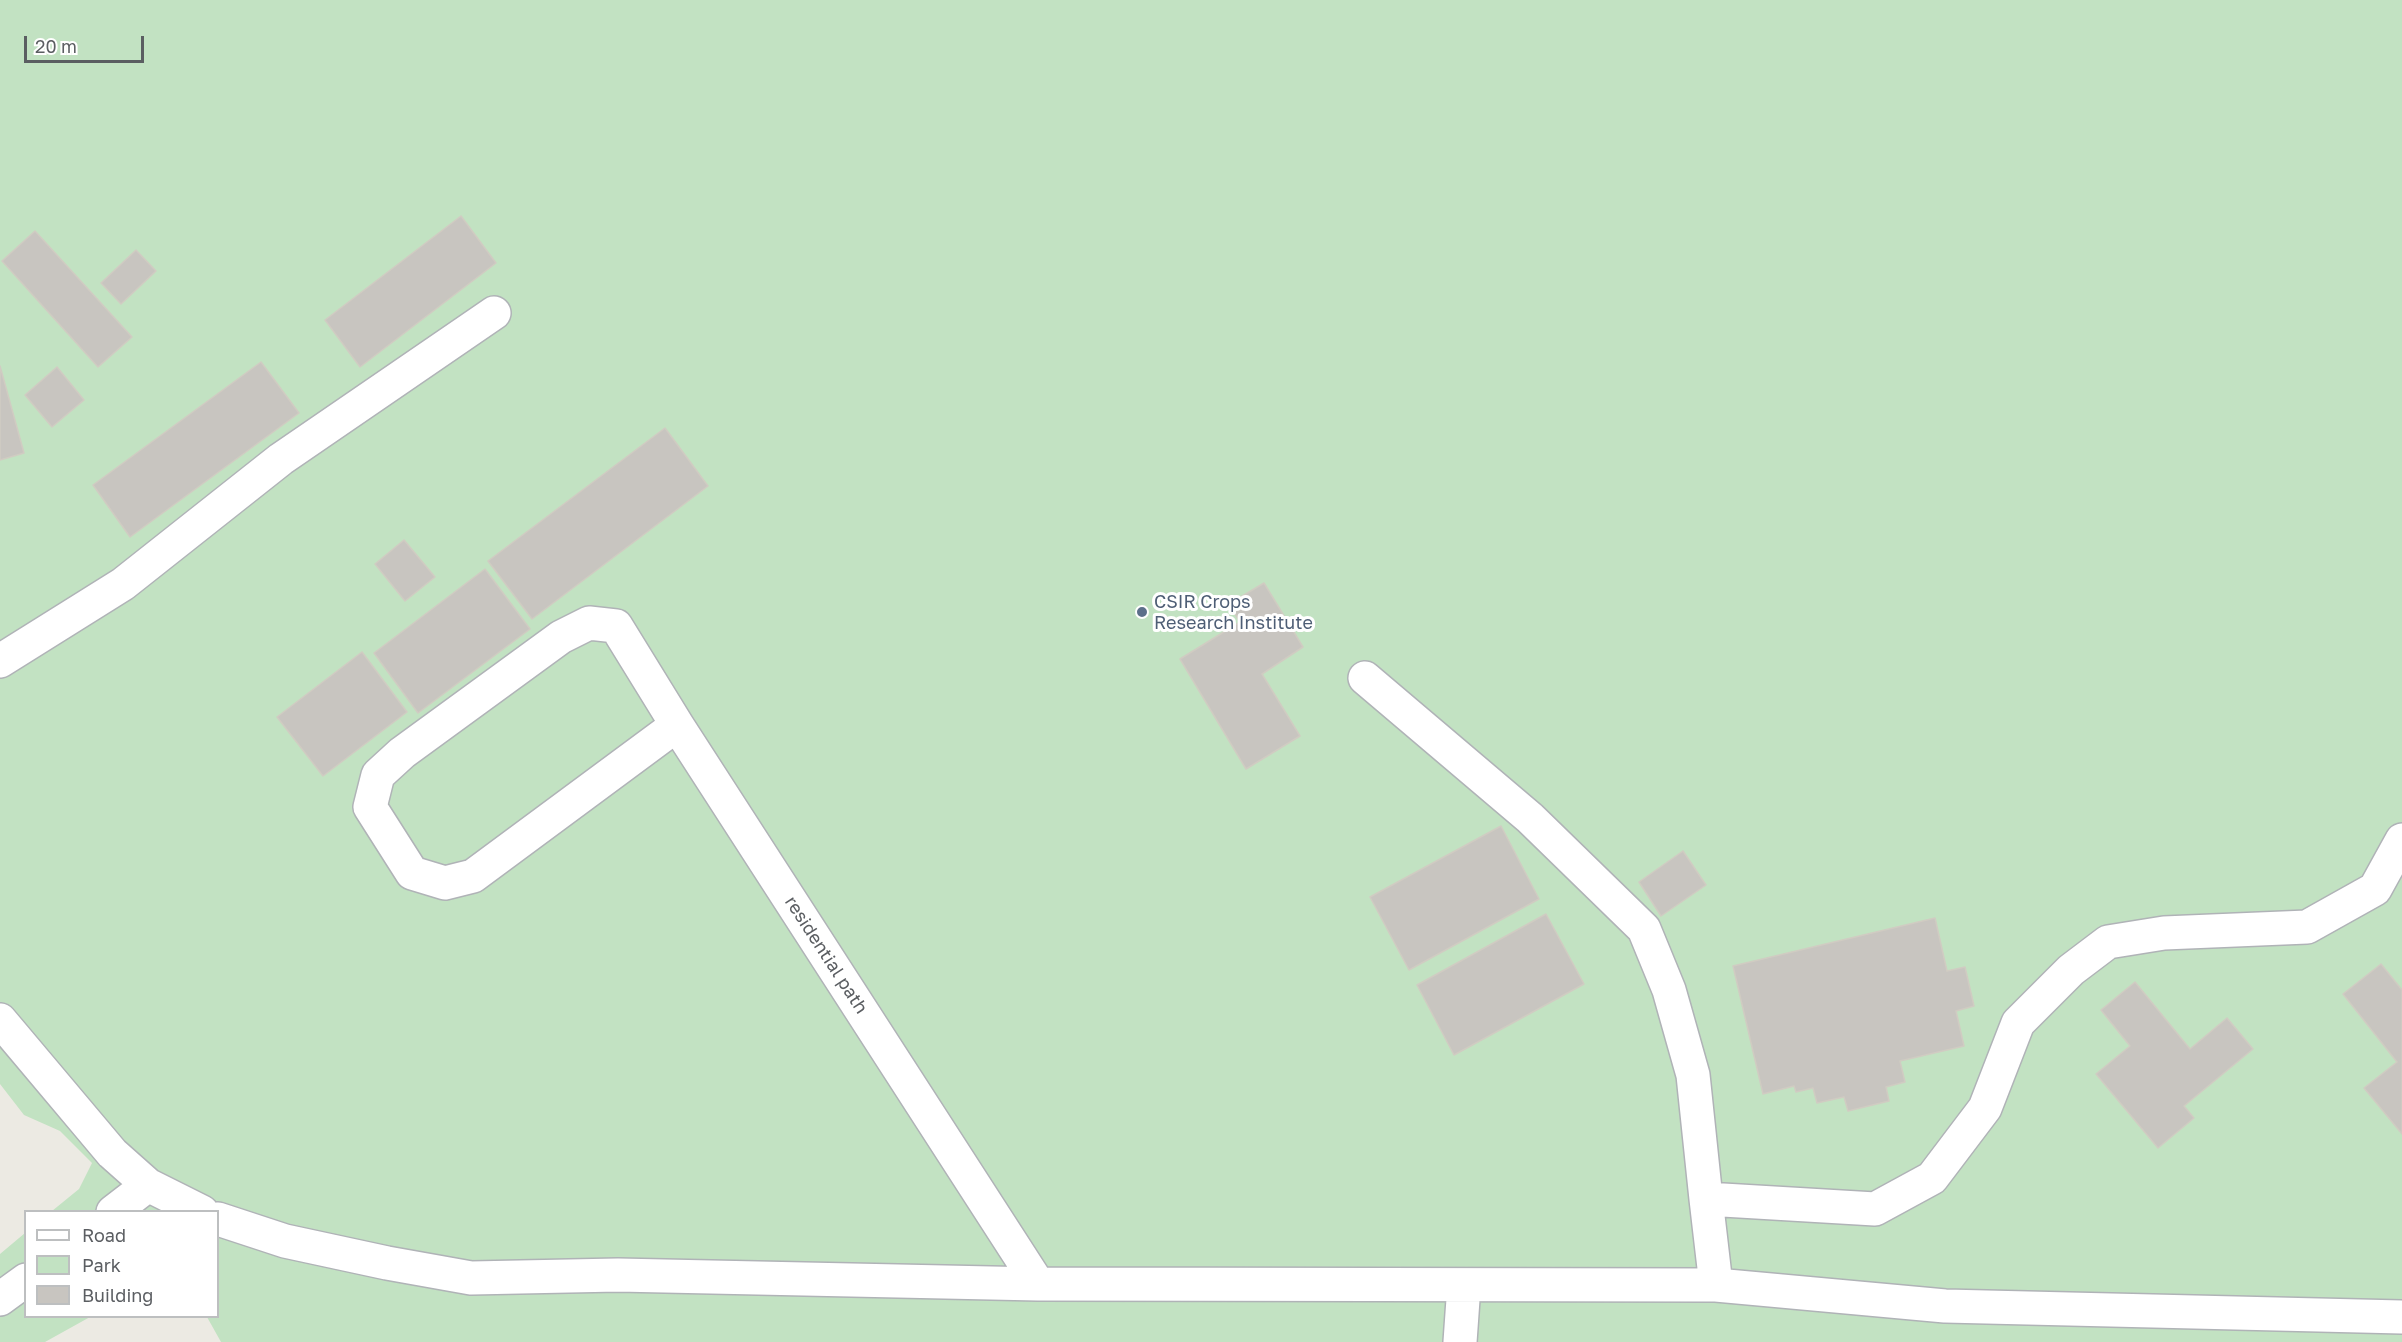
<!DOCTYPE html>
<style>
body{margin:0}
#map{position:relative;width:2402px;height:1342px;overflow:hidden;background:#eceae3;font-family:"Golos Text",sans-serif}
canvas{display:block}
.legend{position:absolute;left:24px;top:1210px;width:195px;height:108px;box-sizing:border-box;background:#fff;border:2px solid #bdbfc0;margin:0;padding:8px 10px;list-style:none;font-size:18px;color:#5b5e62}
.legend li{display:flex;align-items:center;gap:12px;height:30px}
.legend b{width:30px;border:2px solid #bdbfc0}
.scale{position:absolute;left:24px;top:36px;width:120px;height:27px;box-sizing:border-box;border:3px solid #5b5e62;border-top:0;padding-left:8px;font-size:18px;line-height:21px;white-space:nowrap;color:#5b5e62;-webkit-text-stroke:4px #fff;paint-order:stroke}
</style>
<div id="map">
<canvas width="2402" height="1342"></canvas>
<ul class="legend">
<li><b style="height:8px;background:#fff"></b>Road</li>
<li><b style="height:16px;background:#c2e2c2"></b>Park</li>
<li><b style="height:16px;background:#c8c5c0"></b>Building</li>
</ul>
<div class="scale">20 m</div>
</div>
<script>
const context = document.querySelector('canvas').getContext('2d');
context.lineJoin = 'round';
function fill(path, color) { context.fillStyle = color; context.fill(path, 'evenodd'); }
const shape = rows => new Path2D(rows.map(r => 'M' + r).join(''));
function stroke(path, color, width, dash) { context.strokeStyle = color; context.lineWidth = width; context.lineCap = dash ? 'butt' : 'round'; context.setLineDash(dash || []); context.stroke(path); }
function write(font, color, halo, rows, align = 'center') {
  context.font = font + ' "Golos Text",sans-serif'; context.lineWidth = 6; context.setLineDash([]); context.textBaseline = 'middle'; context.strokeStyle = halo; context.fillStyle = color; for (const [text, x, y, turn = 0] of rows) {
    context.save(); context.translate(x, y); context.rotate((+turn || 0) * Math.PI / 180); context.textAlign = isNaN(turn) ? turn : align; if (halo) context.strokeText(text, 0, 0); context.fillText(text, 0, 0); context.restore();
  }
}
fill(shape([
 [0,0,2402,0,2402,1342,221,1342,207,1317,218,1316,218,1212,52,1211,79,1189,92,1163,60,1131,24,1115,0,1084],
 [25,1233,26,1316,90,1317,45,1342,0,1342,0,1254]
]), '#c2e2c2');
const building = shape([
 [461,216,496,263,360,367,325,320,461,216],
 [35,231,132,337,98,367,2,261,35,231],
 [136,250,156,271,121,304,101,283,136,250],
 [261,362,299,413,130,537,93,485,261,362],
 [0,366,24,453,0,460,0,366],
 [57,367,84,400,52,427,25,395,57,367],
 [665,428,708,486,532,619,488,561,665,428],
 [404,540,435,577,405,601,375,564,404,540],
 [485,569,530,629,418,713,374,653,485,569],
 [1264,583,1303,647,1262,674,1300,736,1246,769,1180,659,1240,622,1229,604,1264,583],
 [362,652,407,712,323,776,277,717,362,652],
 [1501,826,1539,899,1409,970,1370,897,1501,826],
 [1683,851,1706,885,1661,916,1639,882,1683,851],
 [1546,914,1584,984,1454,1055,1417,985,1546,914],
 [1935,918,1947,971,1965,967,1974,1006,1956,1011,1964,1046,1900,1061,1905,1082,1886,1087,1889,1101,1848,1111,1844,1097,1817,1103,1813,1088,1796,1092,1794,1086,1763,1094,1733,966,1935,918],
 [2381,964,2402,990,2402,1134,2364,1088,2397,1062,2343,994,2381,964],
 [2135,982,2190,1049,2227,1018,2253,1049,2184,1106,2194,1118,2158,1148,2096,1074,2130,1046,2101,1010,2135,982]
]);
fill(building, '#c8c5c0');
stroke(building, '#d0ccc2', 1.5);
const minor = shape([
 [0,661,123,584,281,459,494,313],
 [1365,678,1530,818,1644,929,1669,990,1693,1075,1706,1199],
 [677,725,473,876,445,883,412,873,370,807,378,775,402,753,561,637,589,623,616,626,677,725,1038,1284],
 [0,1020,112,1153,148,1185,202,1212],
 [113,1212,148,1185],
 [218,1219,285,1241,387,1263,471,1278,618,1275,1038,1284,1716,1285,1945,1306,2402,1317],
 [1716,1285,1706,1199,1875,1209,1932,1178,1985,1108,2018,1023,2071,970,2108,942,2164,933,2307,927,2375,889,2402,840],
 [0,1299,26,1280],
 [1460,1342,1464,1285]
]);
stroke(minor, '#b0b3b7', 36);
stroke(minor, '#fff', 33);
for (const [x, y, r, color] of [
 [1142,612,6,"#5c6f8a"]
]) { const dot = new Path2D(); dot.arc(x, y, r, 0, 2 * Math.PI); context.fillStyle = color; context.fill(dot); stroke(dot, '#fff', 2); }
write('18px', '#4e5e75', '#fff', [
 ["CSIR Crops",1154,602],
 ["Research Institute",1154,623]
], 'left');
write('18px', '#5b5e62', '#fff', [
 ["residential path",826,955,57]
]);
</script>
